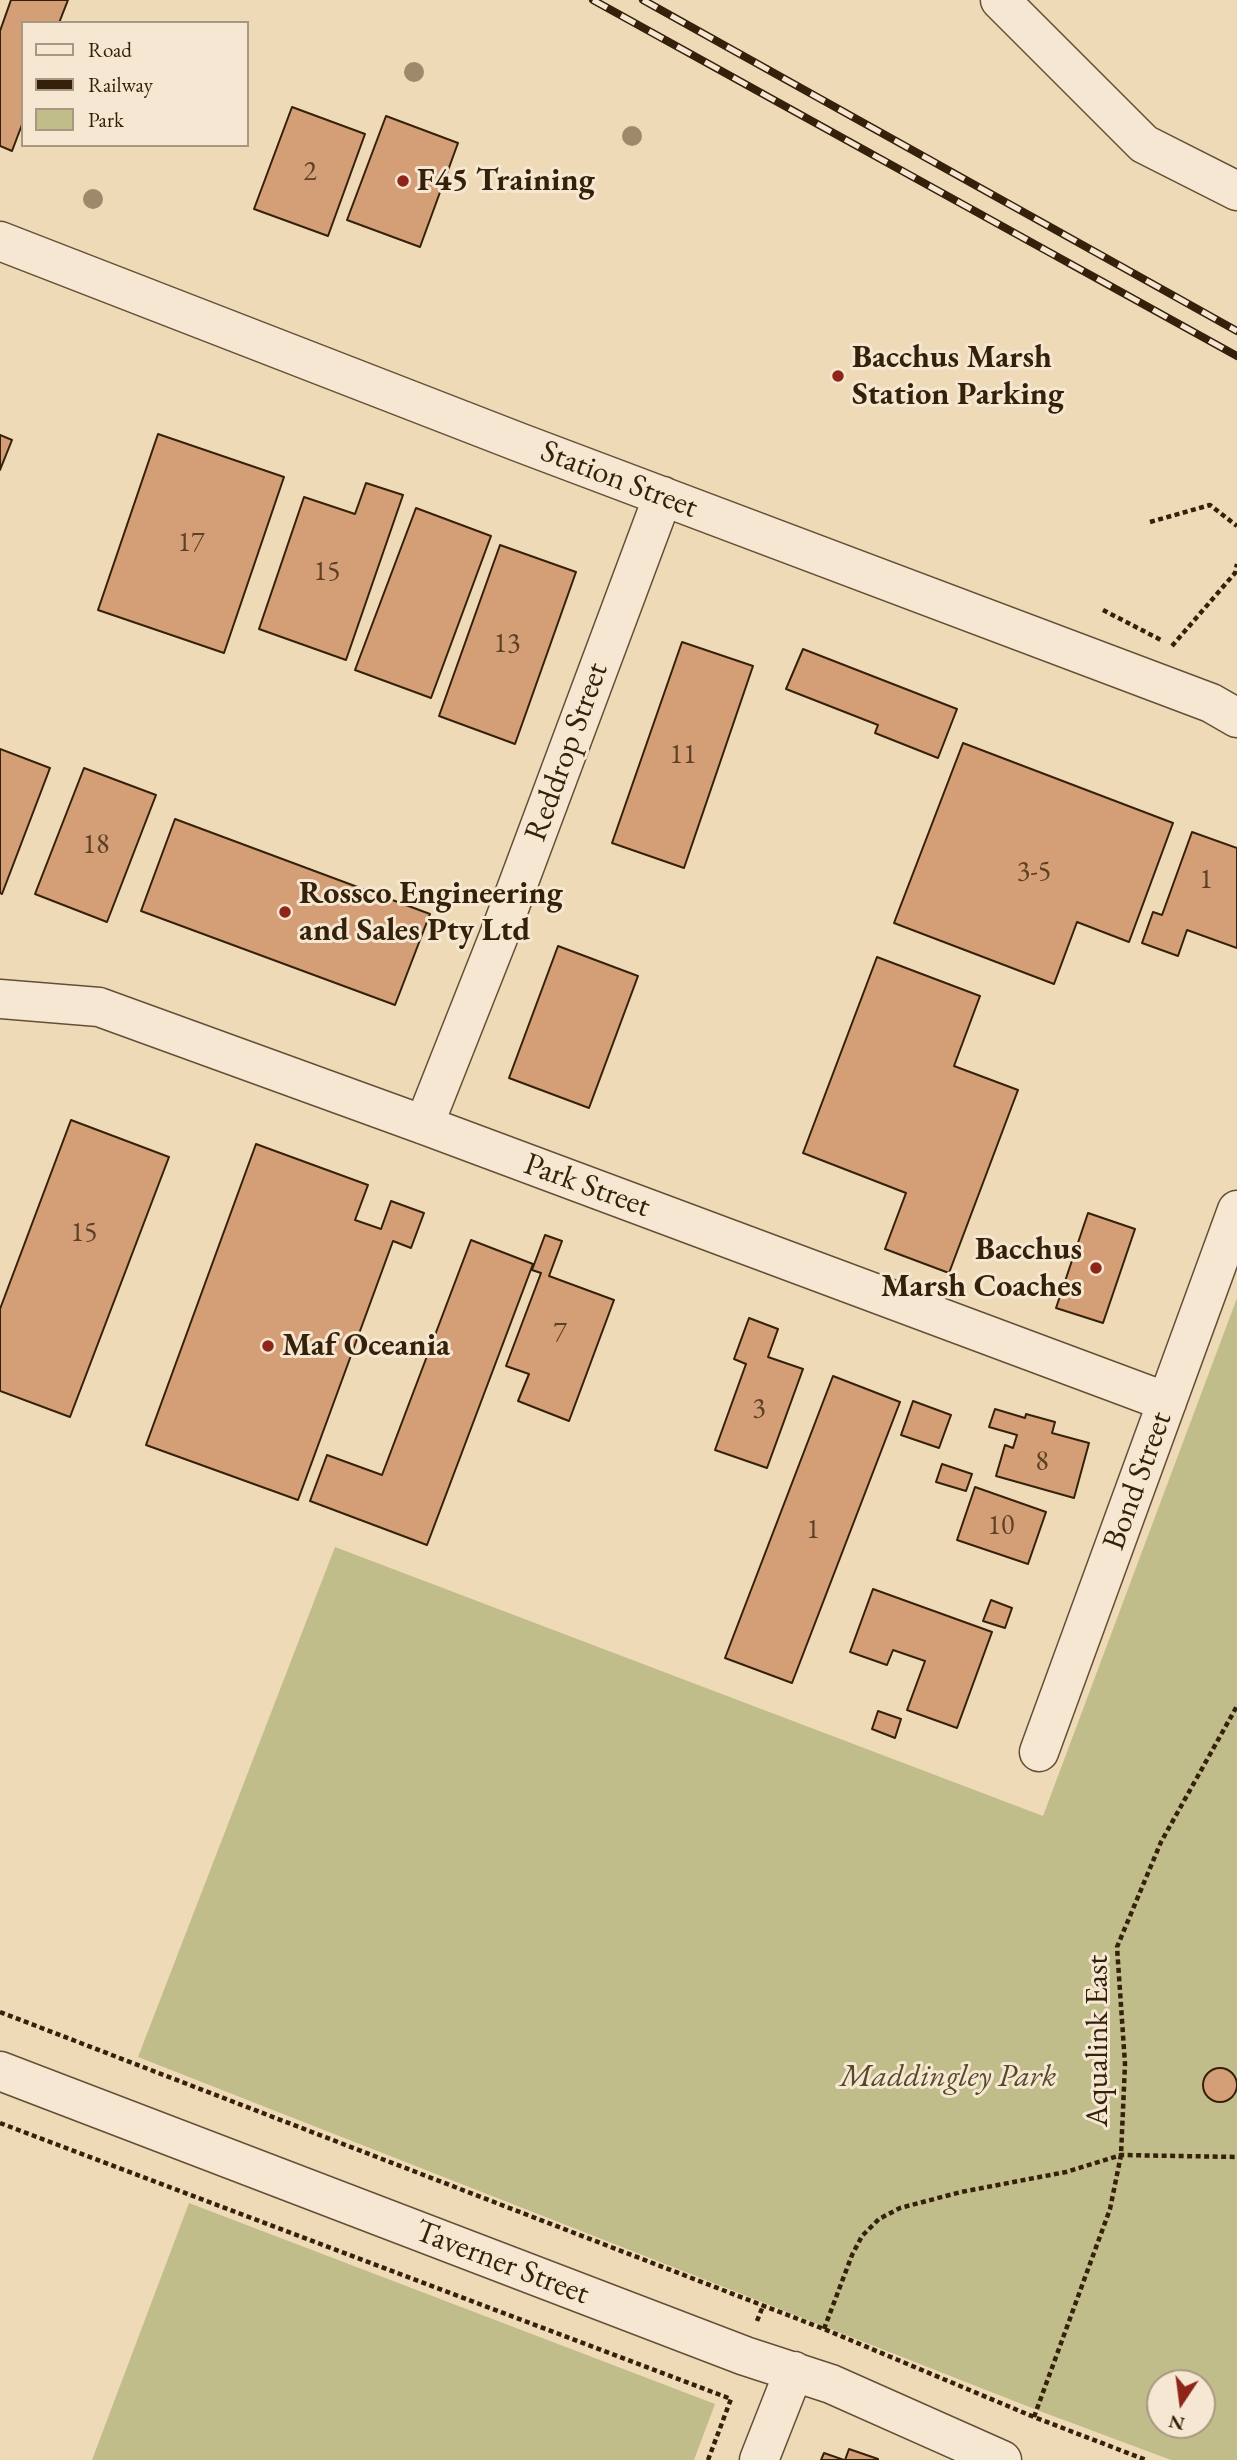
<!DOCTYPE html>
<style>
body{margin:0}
#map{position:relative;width:1237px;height:2460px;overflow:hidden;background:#efdab8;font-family:"EB Garamond",serif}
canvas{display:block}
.legend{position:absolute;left:21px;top:21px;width:228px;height:126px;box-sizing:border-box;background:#f5e7d1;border:2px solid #a89881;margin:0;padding:9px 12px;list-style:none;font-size:21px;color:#35210a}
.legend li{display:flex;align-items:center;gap:14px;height:35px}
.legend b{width:35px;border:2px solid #a89881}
.north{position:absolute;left:1146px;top:2369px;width:70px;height:70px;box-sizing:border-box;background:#f5e7d1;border:2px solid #a89881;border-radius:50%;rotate:193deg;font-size:19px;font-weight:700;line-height:28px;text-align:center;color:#35210a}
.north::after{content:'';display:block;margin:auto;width:24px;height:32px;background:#8f2418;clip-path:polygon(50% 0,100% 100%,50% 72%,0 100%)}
</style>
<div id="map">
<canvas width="1237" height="2460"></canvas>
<ul class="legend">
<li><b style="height:9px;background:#f5e7d1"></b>Road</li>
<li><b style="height:9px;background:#35210a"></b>Railway</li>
<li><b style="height:19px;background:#c0bd8a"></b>Park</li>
</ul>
<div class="north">N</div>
</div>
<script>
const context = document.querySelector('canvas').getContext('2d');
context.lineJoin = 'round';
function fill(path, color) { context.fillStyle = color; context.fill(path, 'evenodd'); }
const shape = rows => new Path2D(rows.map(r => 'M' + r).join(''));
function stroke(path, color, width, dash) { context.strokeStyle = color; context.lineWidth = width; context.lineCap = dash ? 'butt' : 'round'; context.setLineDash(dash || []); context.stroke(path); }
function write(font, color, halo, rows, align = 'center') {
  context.font = font + ' "EB Garamond",serif'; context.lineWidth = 6; context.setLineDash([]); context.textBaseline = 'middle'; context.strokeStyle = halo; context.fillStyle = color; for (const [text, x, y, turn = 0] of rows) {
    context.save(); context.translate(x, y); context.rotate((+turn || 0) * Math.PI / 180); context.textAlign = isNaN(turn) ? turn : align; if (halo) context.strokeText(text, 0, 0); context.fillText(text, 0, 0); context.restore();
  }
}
fill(shape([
 [1237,1298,1237,2460,1171,2460,1037,2410,138,2057,335,1547,1043,1816],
 [1202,2383,1202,2425,1160,2425,1160,2383],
 [189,2203,715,2404,694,2460,92,2460]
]), '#c0bd8a');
const building = shape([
 [11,0,68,0,59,23,23,23,23,122,12,151,0,146,0,31,11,0],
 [292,107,365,134,328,236,254,209,292,107],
 [386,116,458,143,420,247,347,220,386,116],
 [158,434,284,477,224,653,98,610,158,434],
 [0,435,12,440,0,470,0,435],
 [366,483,403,495,346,660,259,629,304,497,355,514,366,483],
 [416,508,491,536,431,698,355,670,416,508],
 [500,545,576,572,515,744,439,716,500,545],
 [682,642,753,666,684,868,612,843,682,642],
 [803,649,957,709,938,758,875,733,878,725,786,689,803,649],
 [963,743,1173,823,1129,942,1077,922,1054,984,894,923,963,743],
 [0,749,50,768,2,894,0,893,0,749],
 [84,768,156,795,107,922,35,894,84,768],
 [175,819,430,914,395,1005,141,911,175,819],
 [1192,832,1237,848,1237,948,1187,930,1178,956,1142,943,1153,912,1162,915,1192,832],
 [558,946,638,976,589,1108,509,1078,558,946],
 [877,957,980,996,954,1066,1018,1090,949,1273,885,1249,906,1193,803,1153,877,957],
 [71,1120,169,1157,70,1417,0,1391,0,1309,71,1120],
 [256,1144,368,1185,355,1220,381,1229,391,1201,424,1213,411,1248,393,1241,298,1500,146,1445,256,1144],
 [1088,1213,1135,1229,1103,1323,1056,1308,1088,1213],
 [545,1235,562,1241,549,1276,614,1300,569,1421,518,1401,529,1374,506,1366,541,1273,532,1270,545,1235],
 [471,1240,533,1264,427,1545,310,1501,327,1455,382,1475,471,1240],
 [749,1318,778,1329,768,1357,803,1369,767,1468,715,1450,746,1364,734,1359,749,1318],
 [833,1376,900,1402,792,1683,725,1658,833,1376],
 [913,1401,951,1415,939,1448,901,1435,913,1401],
 [995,1409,1025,1418,1026,1414,1055,1422,1052,1433,1089,1443,1074,1498,996,1476,1005,1445,1013,1448,1017,1435,989,1427,995,1409],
 [942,1464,972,1474,966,1491,936,1482,942,1464],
 [975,1487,1046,1512,1028,1564,957,1540,975,1487],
 [873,1589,992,1632,957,1728,907,1710,925,1661,893,1650,887,1665,850,1652,873,1589],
 [991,1600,1012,1608,1005,1628,983,1621,991,1600],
 [878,1711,901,1719,895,1738,872,1729,878,1711],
 '1203 2085a17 17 0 1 1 34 0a17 17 0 1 1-34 0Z',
 [849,2449,878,2459,878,2460,845,2460,849,2449],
 [824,2453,844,2460,821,2460,824,2453]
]);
fill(building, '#d49f77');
stroke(building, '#35210a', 2);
const minor = shape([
 [1000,0,1144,144,1237,191],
 [0,241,521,443,1211,703,1237,718],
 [0,999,99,1007,424,1125,1167,1402],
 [424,1125,498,938,663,496],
 [1039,1752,1237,1210],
 [0,2071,745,2356,831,2384,1002,2460],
 [759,2460,794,2371]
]);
stroke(minor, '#644f36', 41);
stroke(shape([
 [1150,522,1210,505,1237,526],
 [1103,610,1161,640],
 [1172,646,1235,573,1237,564],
 [0,2012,824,2329,1034,2417,1146,2460],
 [0,2123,731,2399],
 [757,2321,763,2306],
 [824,2329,852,2255,862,2236,879,2219,900,2208,961,2192,1066,2172,1121,2155,1237,2157],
 [1034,2417,1110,2209,1121,2155,1125,2064,1117,1947,1161,1842,1237,1706],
 [708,2460,731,2399]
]), '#35210a', 4.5, [5, 3.5]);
stroke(minor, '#f5e7d1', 38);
const rail = shape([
 [593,0,1237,356],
 [643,0,1237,331]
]);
stroke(rail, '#35210a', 8);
stroke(rail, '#f5e7d1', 5, [16]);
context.fillStyle = '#9c8a6a';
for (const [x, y] of [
 [414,72],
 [632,136],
 [93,199]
]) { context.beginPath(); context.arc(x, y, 10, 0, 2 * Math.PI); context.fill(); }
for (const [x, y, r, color] of [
 [403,181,7,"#8f2418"],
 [838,376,7,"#8f2418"],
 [285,912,7,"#8f2418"],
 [1096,1268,7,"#8f2418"],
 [268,1346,7,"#8f2418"]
]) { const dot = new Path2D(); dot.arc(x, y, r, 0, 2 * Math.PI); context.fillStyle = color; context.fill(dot); stroke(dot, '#f5e7d1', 2.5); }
write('28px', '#5d4025', null, [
 ["2",310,172],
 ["17",191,543],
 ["15",327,572],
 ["13",507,644],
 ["11",683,755],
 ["18",96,845],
 ["3-5",1034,872],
 ["1",1206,880],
 ["15",84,1233],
 ["7",560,1333],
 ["3",759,1409],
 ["8",1042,1462],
 ["10",1001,1526],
 ["1",813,1530]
]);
write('bold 32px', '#35210a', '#f5e7d1', [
 ["F45 Training",417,181],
 ["Bacchus Marsh",852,358],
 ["Station Parking",852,395],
 ["Rossco Engineering",299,894],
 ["and Sales Pty Ltd",299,931],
 ["Bacchus",1082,1250,"right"],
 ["Marsh Coaches",1082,1287,"right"],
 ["Maf Oceania",282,1346]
], 'left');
write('32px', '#35210a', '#f5e7d1', [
 ["Station Street",619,480,21],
 ["Reddrop Street",567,752,-70],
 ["Park Street",587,1186,20],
 ["Bond Street",1138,1481,-70],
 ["Aqualink East",1098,2041,-90],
 ["Taverner Street",502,2263,21]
]);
write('italic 32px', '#58482a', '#f5e7d1', [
 ["Maddingley Park",948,2077]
]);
</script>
